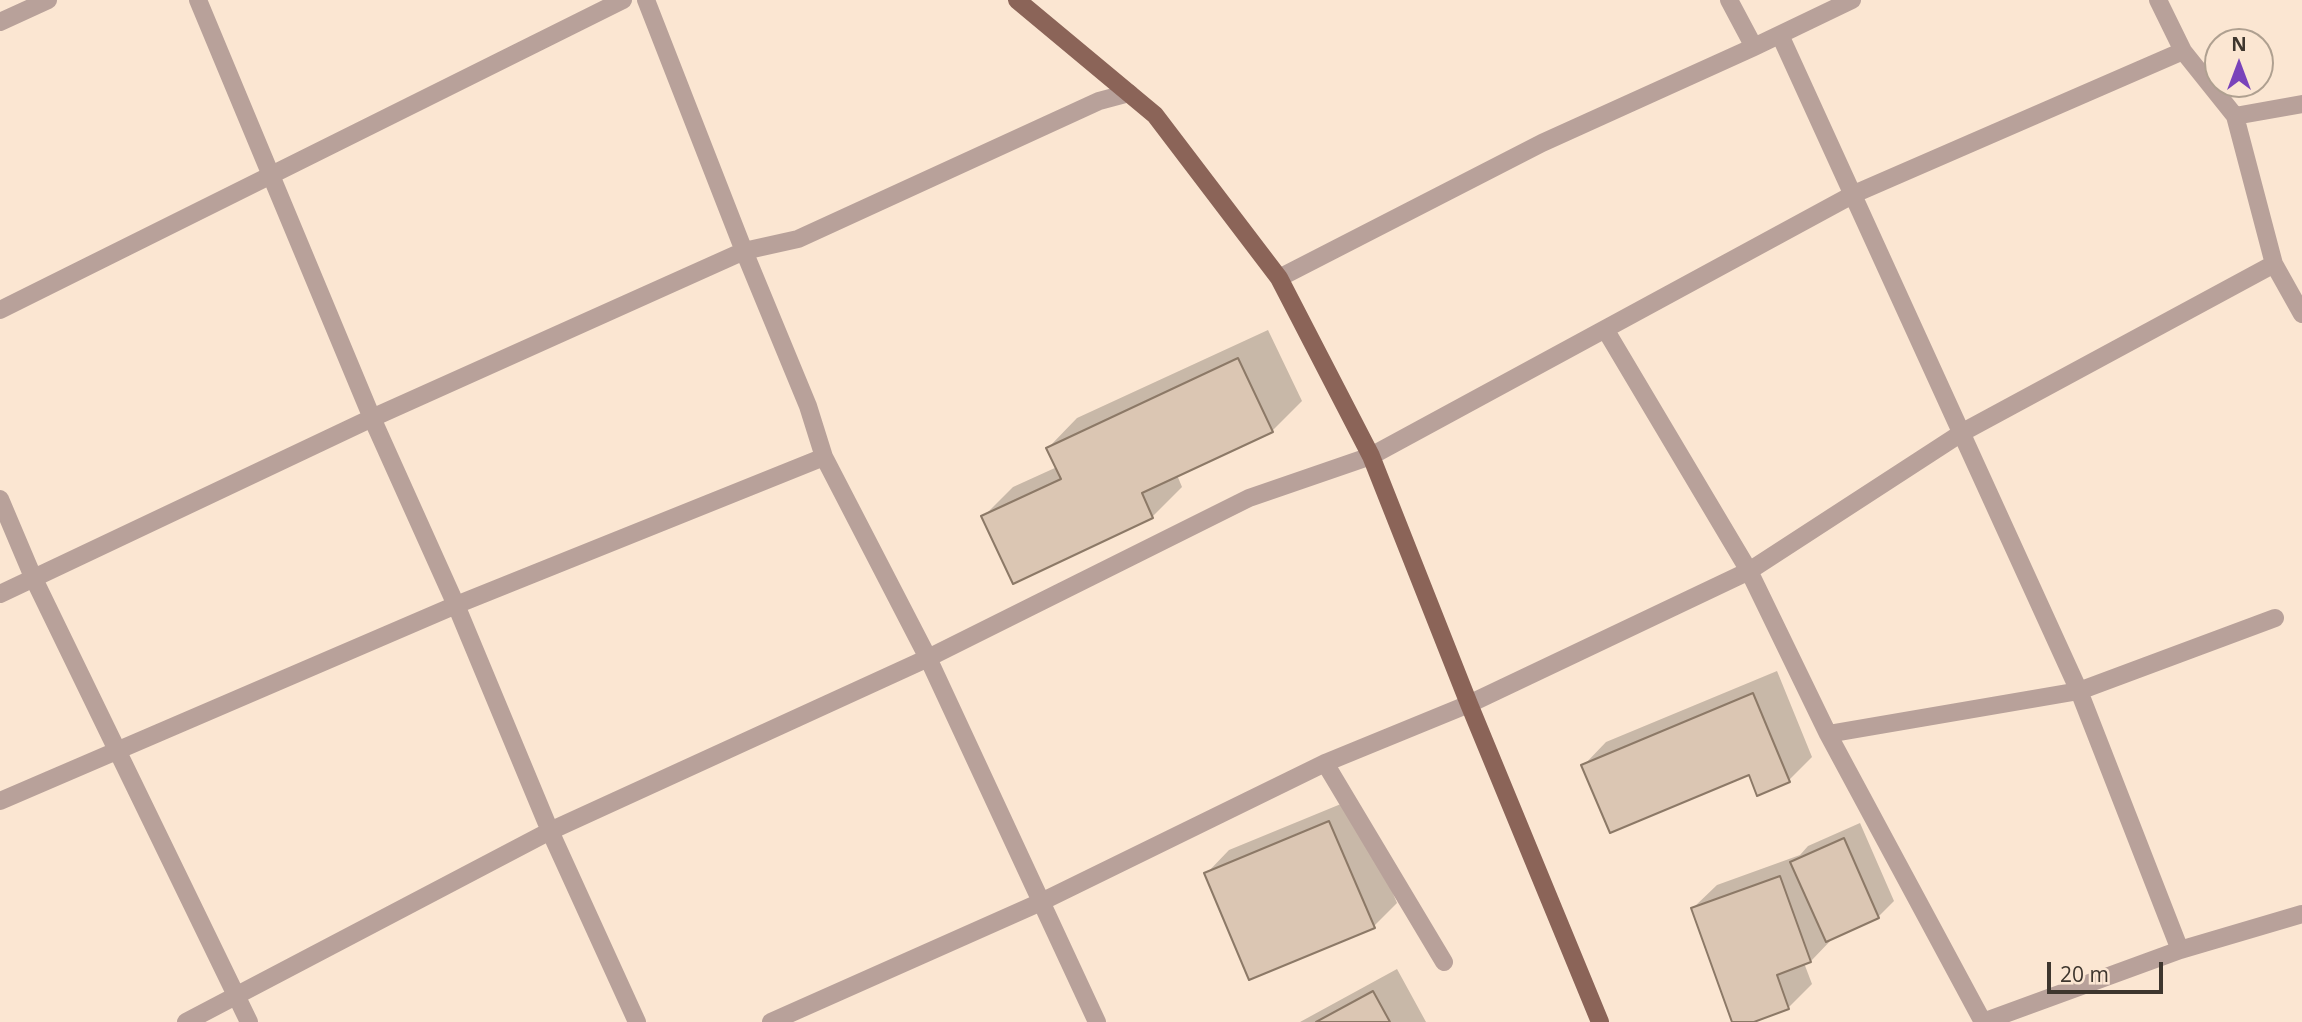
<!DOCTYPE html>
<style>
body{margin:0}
#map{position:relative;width:2302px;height:1022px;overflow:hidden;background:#fbe6d2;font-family:"Open Sans",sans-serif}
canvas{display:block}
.north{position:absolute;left:2204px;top:28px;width:70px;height:70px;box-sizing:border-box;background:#fbe6d2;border:2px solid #afa090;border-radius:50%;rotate:0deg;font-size:19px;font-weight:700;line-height:28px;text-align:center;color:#3e362e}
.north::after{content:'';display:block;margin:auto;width:24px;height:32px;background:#7943ba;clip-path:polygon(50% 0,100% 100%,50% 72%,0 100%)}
.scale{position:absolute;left:2047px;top:962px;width:116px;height:32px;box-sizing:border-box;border:4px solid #3e362e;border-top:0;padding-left:9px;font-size:21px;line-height:24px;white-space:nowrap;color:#3e362e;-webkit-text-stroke:5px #fbe6d2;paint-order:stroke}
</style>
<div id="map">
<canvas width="2302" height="1022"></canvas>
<div class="north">N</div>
<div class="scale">20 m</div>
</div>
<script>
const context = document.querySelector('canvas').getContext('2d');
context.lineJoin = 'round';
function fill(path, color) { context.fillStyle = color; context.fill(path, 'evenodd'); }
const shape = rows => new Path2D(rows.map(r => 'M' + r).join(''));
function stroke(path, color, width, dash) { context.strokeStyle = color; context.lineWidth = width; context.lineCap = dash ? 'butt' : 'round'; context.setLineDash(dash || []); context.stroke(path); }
fill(shape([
 [1268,330,1302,401,1272,431,1177,475,1182,487,1152,517,983,517,1013,487,1057,467,1048,448,1077,418],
 [1777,671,1812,757,1789,780,1749,773,1583,766,1606,742],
 [1353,799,1397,903,1374,926,1206,874,1229,850],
 [1860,823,1894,901,1878,917,1834,937,1811,961,1804,963,1812,984,1788,1008,1749,1022,1734,1022,1693,908,1717,885,1800,855,1808,846],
 [1397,969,1426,1022,1300,1022]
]), '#0003');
const building = shape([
 [1238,358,1273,432,1142,493,1153,518,1013,584,981,516,1061,479,1046,448,1238,358],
 [1753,693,1790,782,1757,796,1749,775,1610,833,1581,765,1753,693],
 [1329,821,1375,928,1249,980,1204,873,1329,821],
 [1844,838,1879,918,1826,942,1790,862,1844,838],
 [1780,876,1811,962,1777,975,1789,1009,1754,1022,1732,1022,1691,908,1780,876],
 [1373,991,1390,1022,1316,1022,1373,991]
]);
fill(building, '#dbc6b3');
stroke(building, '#8c7967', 2);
stroke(shape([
 [198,0,372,418,456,605,550,831,637,1022],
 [646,0,744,251,808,406,824,457,928,658,1097,1022],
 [1729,0,1754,47],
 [2158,0,2183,51,2235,116,2274,264,2302,314],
 [0,22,48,0],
 [1780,35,2079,691,2180,950],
 [2235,116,2302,104],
 [1279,278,1542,143,1754,47,1852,0],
 [0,310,623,0],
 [1605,329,1749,571,1828,734,1983,1022],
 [0,499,33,577,249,1022],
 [0,594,372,418,744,251,798,239,1099,101,1129,93],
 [1828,734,2079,691,2275,618],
 [1325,763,1444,962],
 [0,801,456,605,824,457],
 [186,1022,550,831,928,658,1249,498,1371,456,1854,194,2183,51],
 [771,1022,1041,902,1325,763,1469,704,1749,571,1963,432,2274,264],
 [1983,1022,2180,950,2302,914]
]), '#b8a19a', 18);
stroke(shape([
 [1017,0,1155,115,1279,278,1371,456,1469,704,1600,1022]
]), '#8b6458', 18);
</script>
